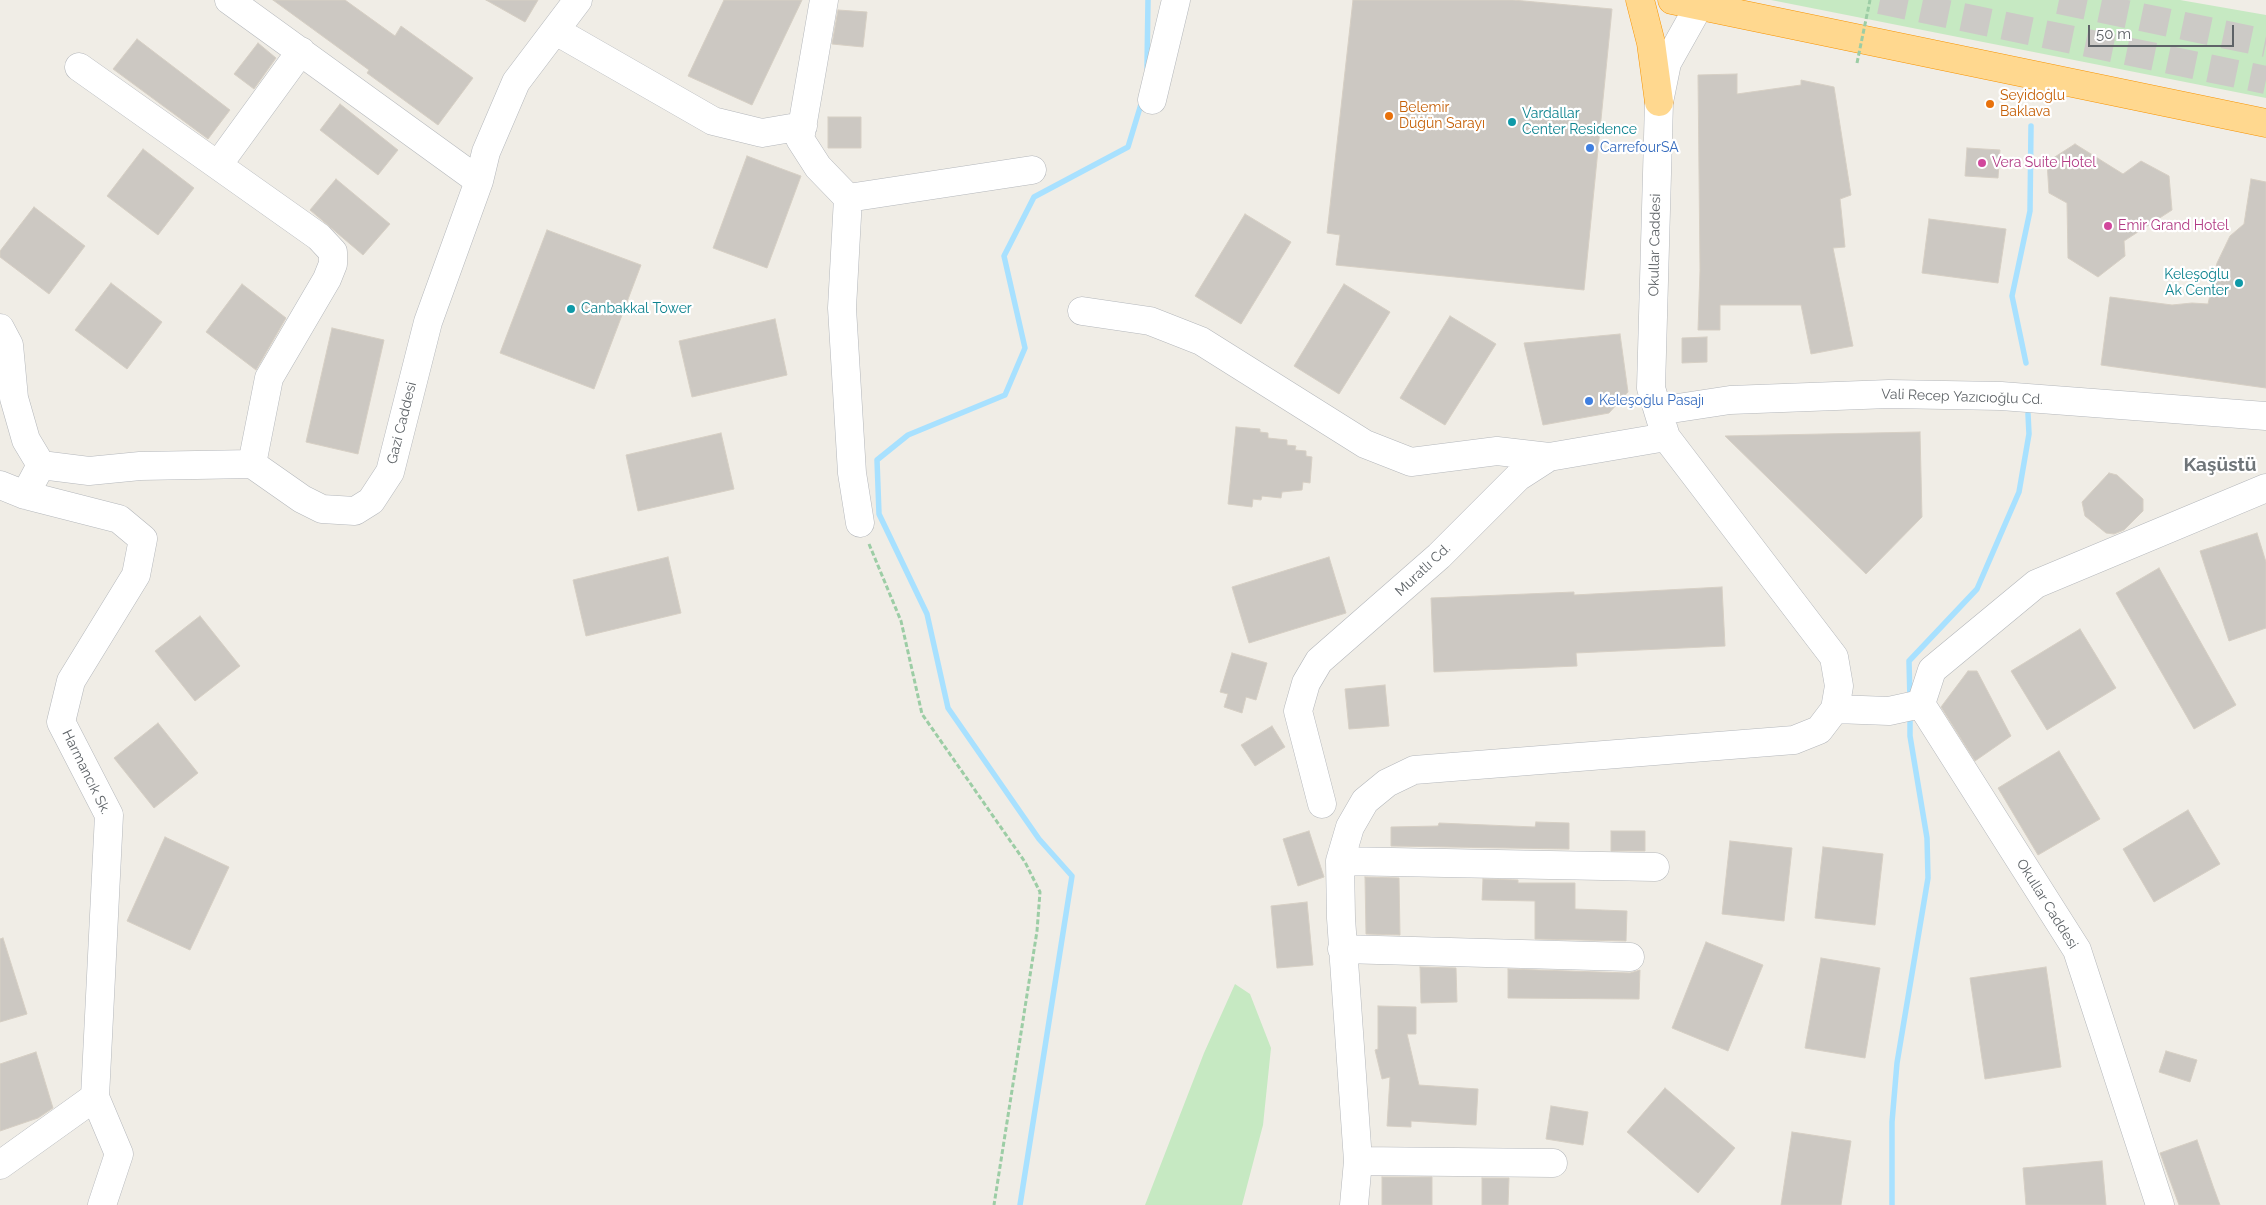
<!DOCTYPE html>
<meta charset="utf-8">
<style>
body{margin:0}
#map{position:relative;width:2266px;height:1205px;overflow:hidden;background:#f0ede6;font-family:Raleway,sans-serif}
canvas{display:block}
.scale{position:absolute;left:2088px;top:25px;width:146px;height:22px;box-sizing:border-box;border:2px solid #5e6367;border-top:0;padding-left:6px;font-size:15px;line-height:18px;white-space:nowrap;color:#5e6367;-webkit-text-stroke:4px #fff;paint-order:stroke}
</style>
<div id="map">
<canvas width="2266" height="1205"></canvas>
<div class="scale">50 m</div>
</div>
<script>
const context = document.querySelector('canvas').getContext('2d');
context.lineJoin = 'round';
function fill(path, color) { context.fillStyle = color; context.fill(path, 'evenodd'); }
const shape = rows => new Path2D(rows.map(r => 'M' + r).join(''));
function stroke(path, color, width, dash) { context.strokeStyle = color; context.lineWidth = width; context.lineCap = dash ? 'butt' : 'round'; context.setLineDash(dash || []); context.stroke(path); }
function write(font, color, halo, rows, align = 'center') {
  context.font = font + ' Raleway,sans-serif'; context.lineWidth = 4.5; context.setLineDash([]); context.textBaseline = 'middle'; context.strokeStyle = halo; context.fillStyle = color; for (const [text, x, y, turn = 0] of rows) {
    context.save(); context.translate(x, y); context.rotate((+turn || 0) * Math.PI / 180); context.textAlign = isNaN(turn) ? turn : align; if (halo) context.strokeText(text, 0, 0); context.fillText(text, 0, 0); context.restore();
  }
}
fill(shape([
 [1771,0,2180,0,2266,15,2266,98],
 [1235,984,1250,994,1271,1048,1263,1125,1242,1205,1145,1205,1204,1053]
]), '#c6e9c2');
stroke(shape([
 [1147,67,1148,0],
 [2026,363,2012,296,2030,211,2031,126],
 [1910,700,1909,661,1977,589,2019,492,2029,434,2028,414],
 [1020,1205,1072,876,1039,839,948,708,927,614,879,514,877,460,908,435,1005,395,1025,348,1004,256,1034,197,1128,147,1142,101],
 [1892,1205,1892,1122,1897,1063,1928,878,1927,838,1910,736,1910,714]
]), '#a8e1ff', 5.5);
const building = shape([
 [273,0,345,0,395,36,401,26,473,78,438,125,367,73,369,70,273,0],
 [486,0,538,0,525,22,486,0],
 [724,0,802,0,752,105,688,76,724,0],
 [1353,0,1513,0,1612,9,1584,290,1336,265,1340,235,1327,233,1353,0],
 [838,10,867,12,863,47,832,44,838,10],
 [137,39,230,110,208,139,113,69,137,39],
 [258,43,276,58,254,89,234,74,258,43],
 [1737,74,1737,94,1801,85,1801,80,1834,87,1851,195,1840,199,1845,247,1833,248,1853,346,1811,354,1801,305,1720,305,1720,330,1698,330,1700,270,1698,75,1737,74],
 [340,104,398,150,378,175,320,130,340,104],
 [828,117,861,117,861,148,828,148,828,117],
 [2075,144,2123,174,2141,161,2169,176,2172,210,2124,241,2125,256,2098,277,2068,258,2067,203,2049,193,2047,162,2075,144],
 [1967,148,2000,150,1998,178,1965,176,1967,148],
 [143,149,194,188,158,235,107,196,143,149],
 [747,156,801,176,767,268,713,248,747,156],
 [336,179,390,224,363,255,310,210,336,179],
 [2251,179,2266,182,2266,388,2101,365,2110,297,2172,305,2192,303,2208,304,2217,263,2230,236,2244,224,2251,179],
 [34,207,85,246,49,294,0,257,0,251,34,207],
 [1245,214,1291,242,1241,324,1195,296,1245,214],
 [1929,219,2006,229,1998,283,1922,273,1929,219],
 [547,230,641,265,594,389,500,353,547,230],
 [111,283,162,322,127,369,75,330,111,283],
 [242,284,286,318,256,370,206,332,242,284],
 [1344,284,1390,312,1339,394,1294,366,1344,284],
 [1450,316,1496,344,1445,425,1400,398,1450,316],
 [775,319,787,375,692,397,679,341,775,319],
 [332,328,384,340,358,454,306,442,332,328],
 [1620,334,1628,392,1609,413,1543,425,1524,343,1620,334],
 [1707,337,1707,362,1682,363,1682,338,1707,337],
 [1236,427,1260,429,1260,432,1268,433,1268,438,1287,440,1287,445,1296,446,1295,450,1306,451,1306,456,1312,457,1310,483,1303,482,1302,490,1282,492,1281,498,1262,496,1261,500,1253,499,1252,507,1228,504,1236,427],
 [1920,432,1922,517,1866,574,1725,436,1920,432],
 [721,433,734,489,638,511,626,455,721,433],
 [2109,473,2117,475,2143,499,2143,511,2124,530,2114,534,2106,533,2085,516,2082,502,2109,473],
 [2257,533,2266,562,2266,628,2229,641,2200,551,2257,533],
 [668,557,681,613,586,636,573,580,668,557],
 [1329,557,1346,613,1249,643,1232,587,1329,557],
 [2159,568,2236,705,2194,729,2116,593,2159,568],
 [1722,587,1725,646,1576,653,1577,666,1434,672,1431,598,1574,592,1574,595,1722,587],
 [200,616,240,666,195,701,155,651,200,616],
 [2080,629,2116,688,2047,730,2011,671,2080,629],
 [1232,653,1267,663,1256,700,1246,697,1242,713,1224,707,1228,694,1220,692,1232,653],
 [1968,671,1977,671,2011,736,1975,761,1941,707,1968,671],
 [1385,685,1389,726,1349,729,1345,689,1385,685],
 [158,723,198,773,154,808,114,758,158,723],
 [1272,726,1285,747,1255,766,1241,745,1272,726],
 [2059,751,2100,819,2038,855,1998,788,2059,751],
 [2188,810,2220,864,2154,902,2123,849,2188,810],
 [1536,822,1569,823,1569,849,1391,846,1391,827,1438,826,1439,823,1535,827,1536,822],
 [1309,831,1324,877,1298,886,1283,839,1309,831],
 [1611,831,1645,831,1645,851,1611,851,1611,831],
 [165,837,229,867,190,950,127,921,165,837],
 [1730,841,1792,848,1784,921,1722,914,1730,841],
 [1823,847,1883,854,1875,925,1815,918,1823,847],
 [1365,877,1399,878,1400,935,1366,934,1365,877],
 [1483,879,1518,880,1518,883,1575,883,1575,909,1627,911,1626,941,1535,939,1535,901,1482,900,1483,879],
 [1307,902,1313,965,1277,968,1271,906,1307,902],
 [3,938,27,1014,0,1022,0,939,3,938],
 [1706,942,1763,965,1728,1051,1672,1028,1706,942],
 [1821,958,1880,968,1865,1058,1805,1048,1821,958],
 [1420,967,1456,968,1457,1002,1421,1003,1420,967],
 [2046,967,2061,1067,1985,1079,1970,978,2046,967],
 [1508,969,1630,973,1640,970,1639,999,1508,998,1508,969],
 [1378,1006,1416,1007,1416,1034,1407,1034,1419,1085,1478,1089,1476,1125,1411,1121,1411,1127,1387,1126,1390,1077,1382,1079,1375,1050,1378,1049,1378,1006],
 [2166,1051,2197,1060,2190,1082,2159,1072,2166,1051],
 [36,1052,53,1108,38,1118,0,1131,0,1064,36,1052],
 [1665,1088,1735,1148,1698,1193,1627,1132,1665,1088],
 [1551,1106,1588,1112,1583,1145,1546,1139,1551,1106],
 [1792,1132,1851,1141,1841,1205,1781,1205,1792,1132],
 [2197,1140,2213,1186,2220,1205,2179,1205,2160,1153,2197,1140],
 [2102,1161,2106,1205,2026,1205,2023,1168,2102,1161],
 [1382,1177,1432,1177,1432,1205,1382,1205,1382,1177],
 [1482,1178,1509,1178,1508,1205,1482,1205,1482,1178]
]);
fill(building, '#ccc8c2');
stroke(building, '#d6cfc4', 1);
stroke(shape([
 [1880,0,2266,80],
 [2059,0,2266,43]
]), '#cccac6', 28, [28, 14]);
const minor = shape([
 [229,0,479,181],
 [824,0,800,139,818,167,848,198,842,308,852,473,860,523],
 [556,31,713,121,762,133,803,126],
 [79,67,319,237,333,252,333,264,327,279,269,378,252,464],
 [1152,100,1176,0],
 [218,165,301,51],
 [848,198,1032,170],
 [1082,311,1150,321,1201,341,1365,444,1411,462,1497,451,1549,457],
 [0,328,9,345,14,398,26,440,41,465],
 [1658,411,1730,400,1889,394,2001,396,2266,416],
 [0,485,25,495,41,465,89,471,140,466,252,464,302,499,322,509,355,511,371,501,390,472,428,322,479,181,486,152,516,82,578,0],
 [25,495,119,519,143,539,136,575,71,681,61,722,109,815,95,1097,119,1154,102,1205],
 [1921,704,2077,950,2160,1205],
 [1921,704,1932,670,2036,584,2266,488],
 [1835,709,1889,711,1921,704],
 [1322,804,1298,711,1306,683,1319,661,1439,556,1518,477,1549,457,1666,437],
 [1340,861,1655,867],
 [1342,949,1630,957],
 [1358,1161,1553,1163],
 [0,1165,95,1097],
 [1354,1205,1358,1161,1341,918,1340,861,1350,827,1365,801,1387,783,1414,770,1794,740,1819,730,1835,709,1839,686,1834,657,1666,437,1651,388,1659,102,1667,63,1699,6]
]);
const highway = shape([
 [1640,0,1651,43,1659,102],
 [1672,0,2266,123]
]);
stroke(minor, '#b4b7bb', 29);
stroke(highway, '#f79300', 29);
stroke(shape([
 [869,544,901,621,922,714,1025,862,1040,892,1037,931,994,1205]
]), '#9ccda5', 3, [5, 2.5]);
stroke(minor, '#fff', 28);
stroke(highway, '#ffd88f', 28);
stroke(shape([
 [1857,63,1870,0]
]), '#9ccda5', 3, [5, 2.5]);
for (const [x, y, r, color] of [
 [1990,104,5,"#e8710a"],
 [1389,116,5,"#e8710a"],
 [1512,122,5,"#0f9aa8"],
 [1590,148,5,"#3f7fe0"],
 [1982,163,5,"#d1479c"],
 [2108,226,5,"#d1479c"],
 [2239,283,5,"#0f9aa8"],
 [571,309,5,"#0f9aa8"],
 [1589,401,5,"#3f7fe0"]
]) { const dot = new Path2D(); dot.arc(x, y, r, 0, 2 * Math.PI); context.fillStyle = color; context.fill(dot); stroke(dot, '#fff', 2); }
write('14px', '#c56008', '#fff', [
 ["Seyidoğlu",2000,96],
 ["Baklava",2000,112],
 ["Belemir",1399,108],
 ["Düğün Sarayı",1399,124]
], 'left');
write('14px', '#0d838f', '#fff', [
 ["Vardallar",1522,114],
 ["Center Residence",1522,130],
 ["Keleşoğlu",2229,275,"right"],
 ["Ak Center",2229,291,"right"],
 ["Canbakkal Tower",581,309]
], 'left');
write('14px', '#366cbe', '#fff', [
 ["CarrefourSA",1600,148],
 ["Keleşoğlu Pasajı",1599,401]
], 'left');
write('14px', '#b23c85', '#fff', [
 ["Vera Suite Hotel",1992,163],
 ["Emir Grand Hotel",2118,226]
], 'left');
write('14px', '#5e6367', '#fff', [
 ["Okullar Caddesi",1655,245,-89],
 ["Vali Recep Yazıcıoğlu Cd.",1962,397,2],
 ["Gazi Caddesi",402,423,-76],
 ["Muratlı Cd.",1423,570,-43],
 ["Harmancık Sk.",86,772,64],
 ["Okullar Caddesi",2047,904,58]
]);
write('bold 19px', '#6f7579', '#fff', [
 ["Kaşüstü",2220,465]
]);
</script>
